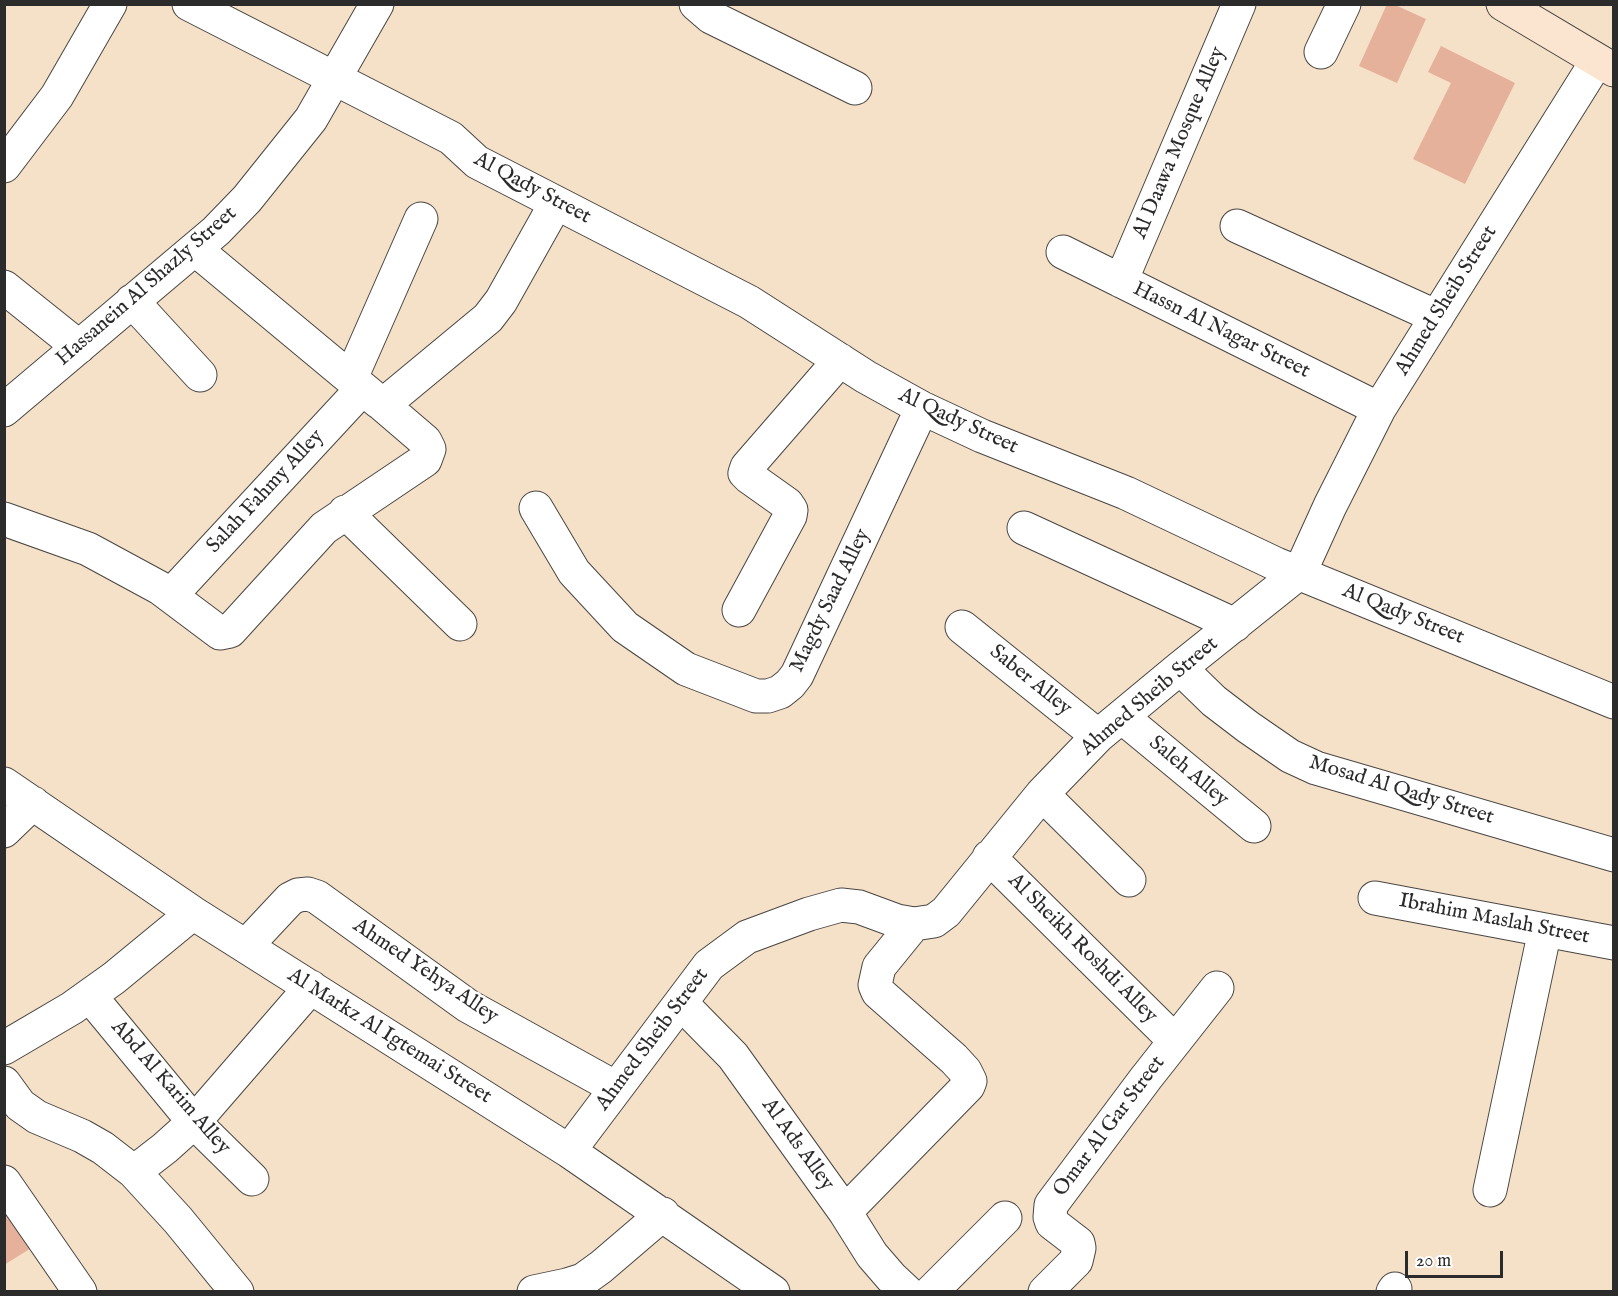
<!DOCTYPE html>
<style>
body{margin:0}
#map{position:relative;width:1618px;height:1296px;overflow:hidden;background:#f5e1c8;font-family:"IM FELL English",serif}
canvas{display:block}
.frame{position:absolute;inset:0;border:6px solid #2b2b2b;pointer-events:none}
.scale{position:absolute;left:1405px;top:1251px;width:98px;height:27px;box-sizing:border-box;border:3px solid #2b2b2b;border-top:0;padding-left:8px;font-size:18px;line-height:21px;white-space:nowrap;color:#2b2b2b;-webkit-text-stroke:4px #fff;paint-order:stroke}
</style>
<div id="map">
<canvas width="1618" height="1296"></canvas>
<div class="frame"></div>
<div class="scale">20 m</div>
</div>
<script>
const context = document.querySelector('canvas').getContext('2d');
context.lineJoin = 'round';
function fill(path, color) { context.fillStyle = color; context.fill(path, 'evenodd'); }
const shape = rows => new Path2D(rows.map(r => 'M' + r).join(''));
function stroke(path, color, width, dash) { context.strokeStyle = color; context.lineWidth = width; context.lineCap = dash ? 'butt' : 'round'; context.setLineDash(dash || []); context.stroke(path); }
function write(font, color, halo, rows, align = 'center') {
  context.font = font + ' "IM FELL English",serif'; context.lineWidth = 5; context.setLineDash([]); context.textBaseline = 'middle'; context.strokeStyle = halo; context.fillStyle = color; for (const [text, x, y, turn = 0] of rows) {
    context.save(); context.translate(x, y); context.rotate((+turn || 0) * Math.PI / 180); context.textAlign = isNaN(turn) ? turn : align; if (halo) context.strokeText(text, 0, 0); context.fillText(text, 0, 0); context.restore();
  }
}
fill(shape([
 [1387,4,1393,4,1426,19,1397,83,1359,66],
 [1441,46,1515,83,1465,184,1413,159,1451,83,1428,72],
 [14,1209,36,1245,4,1265,4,1215]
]), '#e6b19a');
const minor = shape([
 [189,4,451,138,477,162,749,302,866,377,922,408,982,436,1126,493,1276,564,1614,702],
 [696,4,711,17,855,88],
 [1321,52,1344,4],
 [4,166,57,96,110,4],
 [1237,226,1437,317],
 [195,249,379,402],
 [1063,252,1379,409],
 [1121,281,1239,4],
 [4,287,79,347],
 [132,301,200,375],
 [351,378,421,219],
 [4,410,216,231,247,199,311,119,377,4],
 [536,508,574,572,625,627,686,669,756,696,768,696,780,692,790,684,797,675,922,408],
 [345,512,460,624],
 [4,519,88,549,160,588,220,633,230,631,324,528,425,460,429,449,425,441,383,405,488,318,501,301,556,203],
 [1024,528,1235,625],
 [171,595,362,389],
 [739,610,790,516,791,510,787,504,749,477,745,473,747,467,840,360],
 [962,627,1098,736],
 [1180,668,1214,701,1248,727,1290,756,1316,768,1614,855],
 [1122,717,1254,826],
 [4,784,193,913,569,1151,773,1292],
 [1042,794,1129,880],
 [4,831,33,803],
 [989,857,1175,1041],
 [1375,898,1614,943],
 [246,946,290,899,298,895,308,894,317,897,468,1006,616,1088],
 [90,996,194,1122,252,1179],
 [681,1003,733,1056,845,1212,872,1255,891,1277,907,1292],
 [4,1048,72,1008,114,978,193,913],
 [4,1083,20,1105,37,1117,82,1136,103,1148,134,1172,178,1220,237,1292],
 [569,1151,709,965,747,937,809,914,841,905,859,907,897,921,914,924,934,921,946,912,1042,794,1098,736,1180,668,1300,572,1330,506,1379,409,1597,61],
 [134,1172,165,1148,194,1122,311,987],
 [4,1182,80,1292],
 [1490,1190,1545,930],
 [845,1212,968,1086,970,1081,965,1071,954,1059,878,992,875,985,879,967,914,924],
 [534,1292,567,1285,583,1280,601,1267,663,1214],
 [931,1292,1005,1218],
 [1045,1292,1076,1261,1079,1248,1078,1243,1052,1223,1050,1217,1051,1205,1146,1078,1217,988],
 [1393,1292,1395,1289]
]);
const secondary = shape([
 [1503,4,1614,70]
]);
stroke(minor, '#494643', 35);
stroke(secondary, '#494643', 35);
stroke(minor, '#fff', 33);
stroke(secondary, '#fce5d0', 33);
write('21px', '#2b2b2b', '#fff', [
 ["Al Daawa Mosque Alley",1180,143,-67],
 ["Al Qady Street",532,189,28],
 ["Hassanein Al Shazly Street",147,287,-41],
 ["Ahmed Sheib Street",1447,301,-58],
 ["Hassn Al Nagar Street",1221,331,26],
 ["Al Qady Street",958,422,25],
 ["Salah Fahmy Alley",266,492,-47],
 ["Magdy Saad Alley",831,601,-64],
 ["Al Qady Street",1403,615,22],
 ["Saber Alley",1030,681,39],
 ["Ahmed Sheib Street",1150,697,-40],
 ["Saleh Alley",1188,772,40],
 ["Mosad Al Qady Street",1401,791,17],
 ["Ibrahim Maslah Street",1494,920,11],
 ["Al Sheikh Roshdi Alley",1082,949,45],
 ["Ahmed Yehya Alley",425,972,34],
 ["Al Markz Al Igtemai Street",389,1037,32],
 ["Ahmed Sheib Street",653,1040,-53],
 ["Abd Al Karim Alley",170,1088,49],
 ["Omar Al Gar Street",1110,1127,-53],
 ["Al Ads Alley",797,1145,54]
]);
</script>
